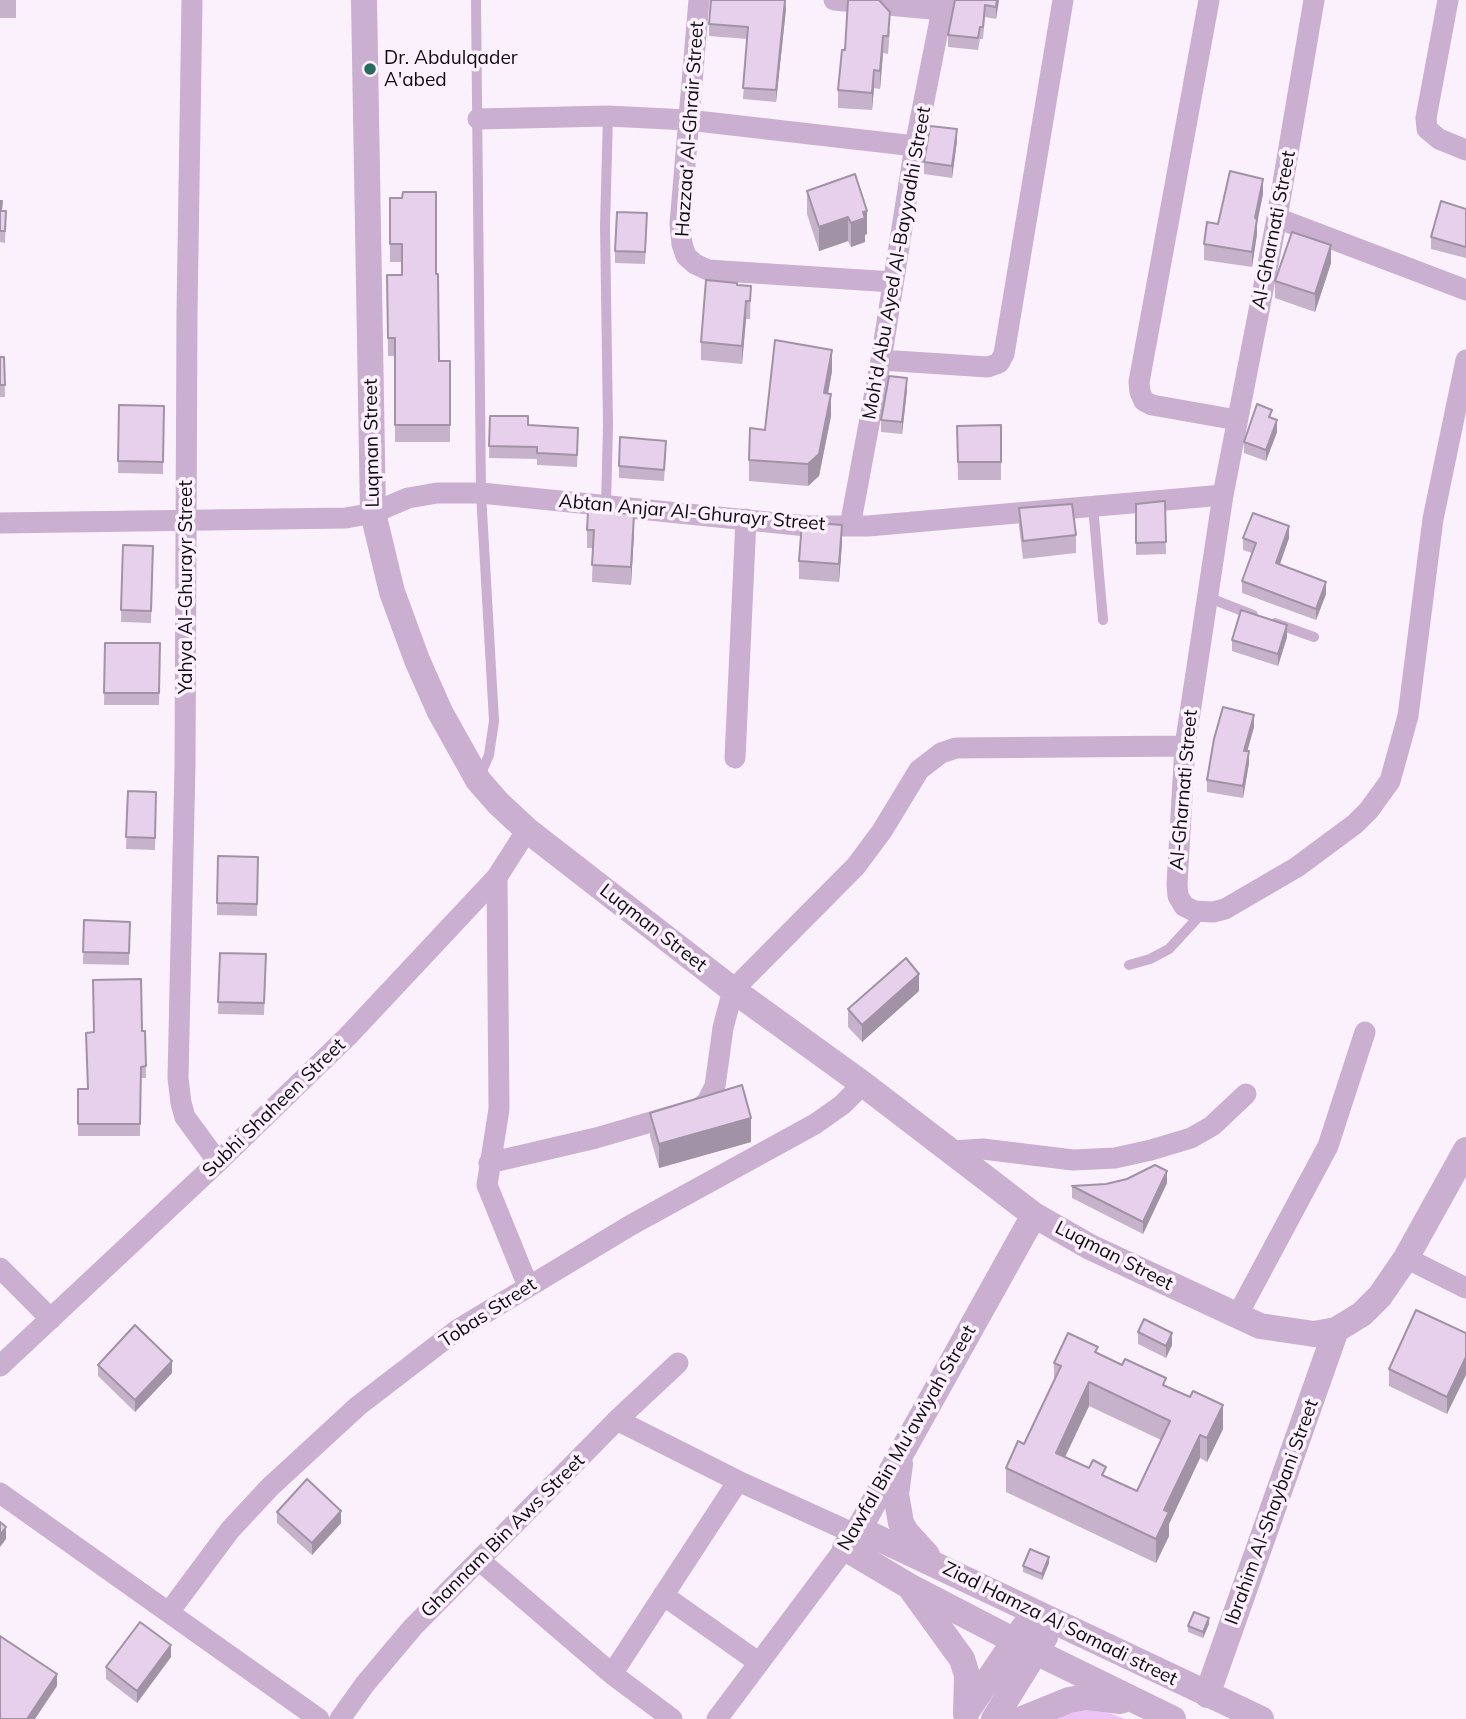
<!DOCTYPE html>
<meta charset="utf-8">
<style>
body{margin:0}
canvas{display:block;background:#faf1fc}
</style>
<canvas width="1466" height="1719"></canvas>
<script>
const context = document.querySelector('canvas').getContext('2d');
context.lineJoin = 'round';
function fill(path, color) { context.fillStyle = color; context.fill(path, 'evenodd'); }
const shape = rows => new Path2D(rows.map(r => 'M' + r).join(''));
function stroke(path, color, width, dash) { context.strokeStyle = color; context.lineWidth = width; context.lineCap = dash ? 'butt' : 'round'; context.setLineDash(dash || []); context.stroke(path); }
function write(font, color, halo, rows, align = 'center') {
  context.font = font + ' Mulish,sans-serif'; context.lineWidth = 7; context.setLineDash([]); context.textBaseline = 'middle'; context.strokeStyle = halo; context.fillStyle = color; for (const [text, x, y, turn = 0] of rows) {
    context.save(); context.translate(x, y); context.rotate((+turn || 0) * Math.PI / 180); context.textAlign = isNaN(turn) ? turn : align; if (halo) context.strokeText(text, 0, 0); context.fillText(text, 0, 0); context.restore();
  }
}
fill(shape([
 [1088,1710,1109,1713,1125,1719,1051,1719,1075,1711]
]), '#ecc4f6');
stroke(shape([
 [476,0,481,493,494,721,489,755,479,778],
 [606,506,608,425,605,226,608,116],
 [1093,506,1103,620],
 [1207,597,1253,615],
 [1275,623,1314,637],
 [1129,965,1150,959,1169,949,1203,912]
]), '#caafd1', 10);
stroke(shape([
 [192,0,187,312,185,766,178,1078,181,1103,185,1117,218,1162],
 [699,0,680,224,682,244,686,256,695,264,708,270,893,282],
 [834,0,942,10],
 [1209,0,1139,382,1140,392,1144,401,1152,405,1237,420],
 [1314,0,1277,218,1223,495,1185,746,1177,884,1178,896,1184,906,1194,911,1213,912,1225,909,1297,867,1355,824,1369,810,1390,781,1408,716,1433,519,1466,360],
 [1448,0,1426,118,1427,129,1439,139,1466,150],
 [478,119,608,116,688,120,915,146],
 [1277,218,1466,290],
 [881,360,988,367,999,363,1004,354,1063,0],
 [0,523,346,518,373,513,408,498,437,493,481,493,807,526,868,526,1223,495],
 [850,526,881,360,915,146,944,0],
 [735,758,746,519],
 [497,877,499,1109,487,1185,528,1286],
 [953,1151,983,1149,1073,1160,1115,1158,1151,1150,1191,1138,1212,1126,1246,1094],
 [489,1163,596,1138,699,1108,707,1102,715,1086,723,1028,733,990,856,866,882,831,919,770,941,753,956,748,1185,746],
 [1406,1258,1466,1288],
 [0,1268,51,1319],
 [1237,1316,1328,1146,1365,1032],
 [0,1366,218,1162,348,1036,497,877,527,830],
 [617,1420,738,1481,855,1534],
 [0,1493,319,1719],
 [479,1560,612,1674,672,1719],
 [663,1595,758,1662],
 [169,1612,230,1530,270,1487,358,1406,457,1330,631,1225,815,1124,842,1105,863,1084],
 [612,1674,738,1481],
 [340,1719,365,1684,413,1627,617,1420,678,1363],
 [717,1719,845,1548]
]), '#caafd1', 21);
stroke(shape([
 [364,0,373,513,392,592,417,660,440,712,478,780,498,803,527,830,733,990,863,1084,1034,1215,1090,1247,1260,1326,1314,1334,1336,1330,1362,1314,1380,1296,1406,1258,1466,1150],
 [1034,1215,859,1529,845,1548,909,1586,1036,1652,1173,1719],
 [900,1464,896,1494,901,1523,906,1532,927,1555],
 [859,1529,1261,1719],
 [912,1590,962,1659,967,1675,966,1714],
 [1207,1695,1336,1330],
 [967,1711,1024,1627],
 [994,1719,1045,1637],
 [1022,1719,1069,1700,1086,1697,1121,1701]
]), '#caafd1', 26);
fill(shape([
 [0,0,16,0,16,18,0,18],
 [955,0,999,0,996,19,985,17,983,39,980,39,978,50,948,47,948,35],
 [786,9,776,102,743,99,747,39,709,36,709,24],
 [890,30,888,54,883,53,880,89,874,88,872,110,838,108,838,90,845,50],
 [957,141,952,178,924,174,924,162],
 [855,174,867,234,865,235,865,242,851,247,848,241,819,251,807,214,807,191],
 [1263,194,1257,223,1257,234,1252,267,1204,260,1204,244,1218,224],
 [390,198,402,198,436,274,439,361,450,361,450,442,395,442,395,356,388,356,387,275,402,275,402,262,390,262],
 [0,201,2,211,6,211,5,243,0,242],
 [1466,209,1466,258,1431,249,1431,237],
 [647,225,645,264,615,263,615,251],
 [1331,263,1315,312,1275,298,1275,281],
 [737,285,751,286,750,319,746,319,742,364,701,360,701,342],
 [0,357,4,357,5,397,0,397],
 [832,371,828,394,831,416,819,476,808,486,749,481,749,460,765,430],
 [907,390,902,434,881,432,881,420],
 [119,405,164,406,163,474,118,473],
 [490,416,578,440,577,467,537,465,537,459,489,458],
 [1272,418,1277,432,1266,461,1244,453,1244,442],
 [1001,425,1001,480,958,480,957,426],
 [666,452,664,481,619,478,619,466],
 [1165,501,1166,554,1136,555,1136,504],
 [1019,508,1076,535,1076,553,1023,559,1019,526],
 [587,530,634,532,631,585,592,582,593,548,587,548],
 [1243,538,1289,538,1280,564,1326,594,1316,620,1242,593,1242,581,1252,553,1243,550],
 [842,543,839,582,799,579,799,561],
 [123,545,153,546,151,623,121,622],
 [1287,637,1278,666,1232,651,1232,640],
 [105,643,160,643,159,705,104,705],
 [1254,727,1247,751,1249,763,1243,798,1207,792,1207,780],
 [128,791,156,792,155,850,126,849],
 [218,856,258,857,257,916,217,915],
 [84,920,130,922,129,965,83,964],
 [220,953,266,954,264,1015,218,1014],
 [919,991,862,1042,848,1027,848,1009],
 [142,1031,145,1031,146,1078,141,1078,140,1136,78,1136,78,1089,88,1089],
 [650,1113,751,1142,659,1168,650,1136],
 [1167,1183,1143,1234,1072,1198,1072,1186],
 [1138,1332,1172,1345,1166,1358,1138,1344],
 [1466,1333,1447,1414,1389,1386,1389,1369],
 [1098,1354,1166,1386,1223,1429,1207,1462,1200,1458,1169,1524,1169,1536,1156,1563,1006,1492,1006,1468,1024,1444,1054,1381,1054,1363],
 [1089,1406,1161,1440,1137,1491,1065,1457],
 [98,1365,172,1373,135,1412,98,1376],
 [277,1512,341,1523,312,1555,277,1523],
 [1049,1563,1042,1580,1023,1572,1023,1566],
 [1209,1624,1203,1638,1188,1632,1188,1626],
 [171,1657,137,1703,106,1679,106,1667]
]), '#c6b3cb');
fill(shape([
 [785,0,786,9,776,102,776,90],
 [997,0,999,0,996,19,996,7],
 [883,36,883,53,880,89,880,71],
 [874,70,874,88,872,110,872,93],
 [957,129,957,141,952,178,952,166],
 [1263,179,1263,194,1257,223,1257,234,1252,267,1252,252,1255,218],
 [867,211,867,234,865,235,865,242,851,247,851,223,863,212],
 [848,217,848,241,819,251,819,227],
 [1331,245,1331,263,1315,312,1315,294],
 [746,301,746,319,742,364,742,346],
 [832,350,832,371,824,415,824,393],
 [907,378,907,390,902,434,902,422],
 [831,394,831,416,819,476,808,486,808,464],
 [1277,420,1277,432,1266,461,1266,450],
 [634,514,634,532,631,585,631,567],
 [842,525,842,543,839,582,839,564],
 [1289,526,1289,538,1276,575,1276,563],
 [1326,582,1326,594,1316,620,1316,609],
 [1287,625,1287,637,1278,666,1278,654],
 [1254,715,1254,727,1244,763,1244,751],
 [1249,751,1249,763,1243,798,1243,786],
 [919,974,919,991,862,1042,862,1025],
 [751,1118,751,1142,659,1168,659,1144],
 [1167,1171,1167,1183,1143,1234,1143,1222],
 [1172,1333,1172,1345,1166,1358,1166,1346],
 [1466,1357,1466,1375,1447,1414,1447,1397],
 [172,1361,172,1373,135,1412,135,1400],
 [1089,1382,1089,1406,1056,1476,1056,1453],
 [1223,1405,1223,1429,1207,1462,1207,1438],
 [1200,1435,1200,1458,1169,1524,1169,1536,1156,1563,1156,1539,1164,1510],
 [341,1511,341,1523,312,1555,312,1543],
 [6,1527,6,1539,0,1547,0,1535],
 [1049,1557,1049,1563,1042,1580,1042,1574],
 [1209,1618,1209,1624,1203,1638,1203,1632],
 [171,1645,171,1657,137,1703,137,1691],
 [57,1674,57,1686,35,1719,27,1719]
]), '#a192a5');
const building = shape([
 [711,0,785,0,776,90,743,88,748,27,709,24,711,0],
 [848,0,879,0,890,12,888,36,883,36,880,71,874,70,872,93,838,90,842,50,845,50,848,0],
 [955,0,997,0,996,7,985,5,983,27,980,27,978,38,948,35,955,0],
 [930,126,957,129,952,166,924,162,930,126],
 [1230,171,1263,179,1255,218,1257,219,1252,252,1204,244,1207,222,1218,224,1230,171],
 [855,174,867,211,863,212,865,218,851,223,848,217,819,227,807,191,855,174],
 [403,192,436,192,436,274,438,274,439,361,450,361,450,425,395,425,395,338,388,338,387,275,402,275,402,244,390,244,390,198,402,198,403,192],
 [0,201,2,201,1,211,6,211,5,231,0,231,0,201],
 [1441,201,1466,209,1466,247,1431,237,1441,201],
 [617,212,647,213,645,252,615,251,617,212],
 [1292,232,1331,245,1315,294,1275,281,1292,232],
 [706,280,737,283,737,285,751,286,750,301,746,301,742,346,701,342,706,280],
 [775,340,832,350,824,393,831,394,819,454,808,464,749,460,750,428,765,430,775,340],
 [0,357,4,357,5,385,0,385,0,357],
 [889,376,907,378,902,422,881,420,889,376],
 [1257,404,1272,410,1269,417,1277,420,1266,450,1244,442,1257,404],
 [119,405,164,406,163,462,118,461,119,405],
 [490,416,528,416,528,425,578,428,577,455,537,453,537,447,489,446,490,416],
 [1001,425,1001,462,958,462,957,426,1001,425],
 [620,437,666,441,664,470,619,466,620,437],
 [1165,501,1166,542,1136,543,1136,504,1165,501],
 [1072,504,1076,535,1023,541,1019,508,1072,504],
 [588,512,634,514,631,567,592,565,594,530,587,530,588,512],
 [1253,513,1289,526,1276,563,1326,582,1316,609,1242,581,1256,543,1243,538,1253,513],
 [802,522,842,525,839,564,799,561,802,522],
 [123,545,153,546,151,611,121,610,123,545],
 [1241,610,1287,625,1278,654,1232,640,1241,610],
 [105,643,160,643,159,693,104,693,105,643],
 [1223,707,1254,715,1244,751,1249,751,1243,786,1207,780,1214,739,1223,707],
 [128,791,156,792,155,838,126,837,128,791],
 [218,856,258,857,257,904,217,903,218,856],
 [84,920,130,922,129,953,83,952,84,920],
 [220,953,266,954,264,1003,218,1002,220,953],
 [906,958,919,974,862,1025,848,1009,906,958],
 [141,979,142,1031,145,1031,146,1066,141,1067,140,1124,78,1124,78,1089,88,1089,86,1033,94,1032,93,980,141,979],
 [742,1085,751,1118,659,1144,650,1113,742,1085],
 [1155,1165,1167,1171,1143,1222,1072,1186,1106,1184,1127,1179,1155,1165],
 [1416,1310,1466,1333,1466,1357,1447,1397,1389,1369,1416,1310],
 [1144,1319,1172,1333,1166,1346,1138,1332,1144,1319],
 [135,1325,172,1361,135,1400,98,1365,135,1325],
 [1068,1333,1098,1347,1095,1352,1122,1365,1125,1359,1166,1378,1163,1385,1190,1397,1193,1391,1223,1405,1207,1438,1200,1435,1164,1510,1169,1512,1156,1539,1006,1468,1018,1441,1024,1444,1061,1366,1054,1363,1068,1333],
 [1089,1382,1170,1421,1137,1491,1102,1475,1106,1467,1093,1460,1089,1468,1056,1453,1089,1382],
 [307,1479,341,1511,312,1543,277,1512,307,1479],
 [0,1522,6,1527,0,1535,0,1522],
 [1030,1549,1049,1557,1042,1574,1023,1566,1030,1549],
 [1194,1612,1209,1618,1203,1632,1188,1626,1194,1612],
 [140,1622,171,1645,137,1691,106,1667,140,1622],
 [0,1636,57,1674,27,1719,0,1719,0,1636]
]);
fill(building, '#e6d0ec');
stroke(building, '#a192a5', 2);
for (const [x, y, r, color] of [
 [370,69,7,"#286b5d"]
]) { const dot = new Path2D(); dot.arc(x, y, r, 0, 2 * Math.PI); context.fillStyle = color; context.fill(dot); stroke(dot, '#faf1fc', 2.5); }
write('19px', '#100912', '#faf1fc', [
 ["Dr. Abdulqader",384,58],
 ["A'abed",384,80]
], 'left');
write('19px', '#100912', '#faf1fc', [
 ["Hazzaa‘ Al-Ghrair Street",690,129,-86],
 ["Al-Gharnati Street",1274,230,-79],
 ["Moh'd Abu Ayed Al-Bayyadhi Street",897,263,-80],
 ["Luqman Street",372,443,-91],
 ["Abtan Anjar Al-Ghurayr Street",692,513,5],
 ["Yahya Al-Ghurayr Street",186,587,-90],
 ["Al-Gharnati Street",1184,790,-85],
 ["Luqman Street",653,928,38],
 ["Subhi Shaheen Street",274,1108,-44],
 ["Luqman Street",1114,1256,27],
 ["Tobas Street",488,1313,-33],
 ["Nawfal Bin Mu'awiyah Street",907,1438,-60],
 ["Ibrahim Al-Shaybani Street",1272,1512,-70],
 ["Ghannam Bin Aws Street",503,1536,-45],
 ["Ziad Hamza Al Samadi street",1060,1624,26]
]);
</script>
